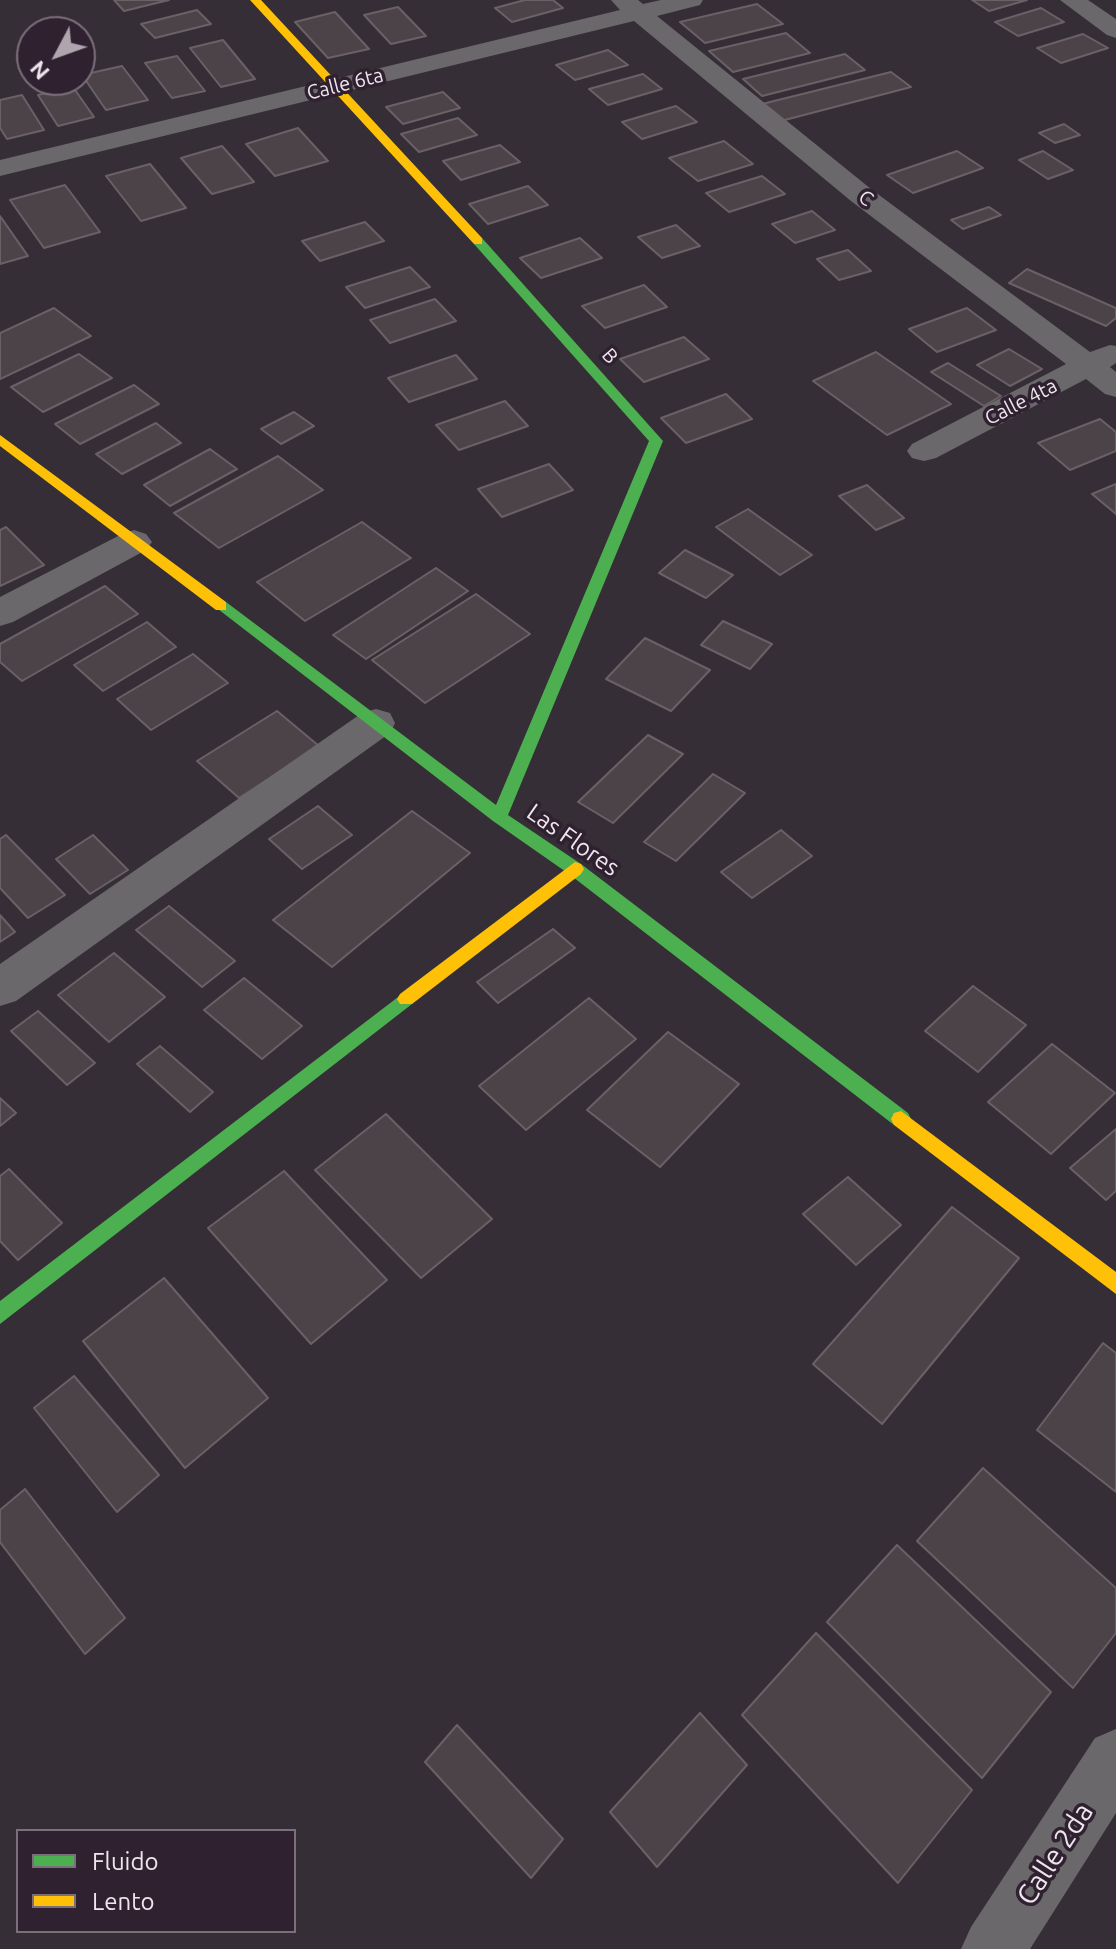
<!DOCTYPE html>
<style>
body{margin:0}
#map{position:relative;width:1116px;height:1949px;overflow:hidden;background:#362e36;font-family:Ubuntu,sans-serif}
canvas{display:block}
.legend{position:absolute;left:16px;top:1829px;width:280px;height:104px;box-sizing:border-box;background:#2f212f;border:2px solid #7b6f7c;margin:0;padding:10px 14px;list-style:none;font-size:24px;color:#eee5ef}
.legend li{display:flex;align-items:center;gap:16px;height:40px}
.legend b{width:40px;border:2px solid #7b6f7c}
.north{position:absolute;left:16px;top:16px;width:80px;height:80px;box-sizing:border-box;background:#2f212f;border:2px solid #7b6f7c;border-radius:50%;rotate:229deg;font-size:22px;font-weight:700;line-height:32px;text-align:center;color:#eee5ef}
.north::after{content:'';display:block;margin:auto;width:28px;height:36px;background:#aea5ae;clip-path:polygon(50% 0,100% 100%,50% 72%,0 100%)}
</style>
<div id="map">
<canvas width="1116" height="1949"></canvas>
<ul class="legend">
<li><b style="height:10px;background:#4caf50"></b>Fluido</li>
<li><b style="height:10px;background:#ffc107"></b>Lento</li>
</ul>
<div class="north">N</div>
</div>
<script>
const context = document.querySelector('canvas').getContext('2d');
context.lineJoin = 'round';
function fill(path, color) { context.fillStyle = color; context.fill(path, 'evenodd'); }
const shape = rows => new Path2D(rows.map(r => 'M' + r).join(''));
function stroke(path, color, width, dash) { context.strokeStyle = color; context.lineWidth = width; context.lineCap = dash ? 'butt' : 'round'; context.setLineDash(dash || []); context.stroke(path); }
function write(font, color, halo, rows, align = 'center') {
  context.font = font + ' Ubuntu,sans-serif'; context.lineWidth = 7; context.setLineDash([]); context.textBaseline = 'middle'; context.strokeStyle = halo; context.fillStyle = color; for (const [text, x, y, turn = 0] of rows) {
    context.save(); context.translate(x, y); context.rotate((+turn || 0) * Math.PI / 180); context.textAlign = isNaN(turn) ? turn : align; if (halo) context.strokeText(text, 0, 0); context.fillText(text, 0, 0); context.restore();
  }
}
const building = shape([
 [114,0,169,0,124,11,114,0],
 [525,0,553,0,563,8,512,22,495,8,525,0],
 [972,0,1027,0,989,11,972,0],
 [757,4,783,24,705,43,680,22,757,4],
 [398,7,426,36,391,44,364,15,398,7],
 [1041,8,1064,22,1018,36,995,22,1041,8],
 [197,10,211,24,155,38,141,24,197,10],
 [335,12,369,49,328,58,295,22,335,12],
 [786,33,810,53,733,72,709,51,786,33],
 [1083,34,1108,48,1061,63,1037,48,1083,34],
 [223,40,255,79,221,87,190,48,223,40],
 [608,50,628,65,575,80,556,65,608,50],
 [845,54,865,70,762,96,743,79,845,54],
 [177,56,205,91,172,98,145,63,177,56],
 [122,66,148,100,106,110,82,75,122,66],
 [891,72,911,87,781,121,762,104,891,72],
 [643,74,662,89,608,105,589,89,643,74],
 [73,87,94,117,58,126,38,95,73,87],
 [443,92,460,108,403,124,386,107,443,92],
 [22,95,44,130,7,139,0,128,0,100,22,95],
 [676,106,697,122,642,139,622,122,676,106],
 [458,118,477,135,419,152,401,134,458,118],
 [1064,124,1080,135,1055,143,1039,133,1064,124],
 [298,128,328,161,275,176,246,144,298,128],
 [724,141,753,164,698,181,669,158,724,141],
 [500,145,520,162,461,180,443,161,500,145],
 [222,146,254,182,212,194,181,158,222,146],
 [957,151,983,168,913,193,887,175,957,151],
 [1043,151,1073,170,1048,179,1019,160,1043,151],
 [150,164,186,208,141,221,106,176,150,164],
 [762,176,785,194,729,212,706,193,762,176],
 [65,185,100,232,44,248,10,200,65,185],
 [528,186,548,205,488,224,469,204,528,186],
 [989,207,1001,215,963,229,951,220,989,207],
 [812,211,835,230,795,243,772,224,812,211],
 [0,216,28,256,0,264,0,216],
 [365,222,384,241,320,261,302,241,365,222],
 [676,225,700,246,662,258,638,237,676,225],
 [580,238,602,258,541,278,520,258,580,238],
 [848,250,871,271,839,280,817,259,848,250],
 [410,267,430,287,365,308,346,287,410,267],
 [1027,269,1116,308,1116,318,1106,326,1009,283,1027,269],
 [644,285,667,307,605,328,582,306,644,285],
 [435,299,456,321,390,343,370,320,435,299],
 [54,308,91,336,0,379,0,333,54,308],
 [967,308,996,330,937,352,909,329,967,308],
 [684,337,709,359,644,382,620,359,684,337],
 [1009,349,1042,369,1010,386,977,365,1009,349],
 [876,352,951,404,887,435,813,381,876,352],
 [79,354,112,378,43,412,11,387,79,354],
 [456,355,477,379,409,402,388,378,456,355],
 [948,363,1001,396,984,406,931,372,948,363],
 [134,385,159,404,80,444,55,424,134,385],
 [726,394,752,419,686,443,661,418,726,394],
 [505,401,528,426,459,450,436,425,505,401],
 [294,412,314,426,281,444,261,429,294,412],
 [1100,419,1116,432,1116,451,1070,470,1038,443,1100,419],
 [156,423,181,443,122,474,96,454,156,423],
 [210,449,237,469,170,506,144,485,210,449],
 [278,456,323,490,219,548,174,513,278,456],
 [549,464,573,490,502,517,478,489,549,464],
 [1116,484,1116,514,1092,494,1116,484],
 [867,485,904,518,876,530,839,496,867,485],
 [748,509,812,555,780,575,716,527,748,509],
 [362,522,411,558,305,621,257,582,362,522],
 [6,527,44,565,0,586,0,530,6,527],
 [685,550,733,575,706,598,659,573,685,550],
 [436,568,468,591,366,659,333,635,436,568],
 [105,586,138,614,22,681,0,662,0,644,105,586],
 [476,594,530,634,425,703,372,660,476,594],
 [723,621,772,644,750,669,701,645,723,621],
 [147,622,176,647,103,691,74,665,147,622],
 [645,638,710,670,671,711,606,679,645,638],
 [193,654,228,683,151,730,117,699,193,654],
 [277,711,319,746,239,798,197,761,277,711],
 [648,735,683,754,613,823,578,802,648,735],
 [713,774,745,793,676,861,644,842,713,774],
 [318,806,352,835,302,869,269,839,318,806],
 [412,811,470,853,332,967,273,920,412,811],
 [781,830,812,856,752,898,721,872,781,830],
 [6,835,65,895,28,918,0,888,0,839,6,835],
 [93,835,128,870,90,894,56,859,93,835],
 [169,906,235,961,202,987,136,930,169,906],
 [0,915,15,932,0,942,0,915],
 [553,929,575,948,498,1003,477,982,553,929],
 [114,953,165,997,109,1042,58,995,114,953],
 [244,978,302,1026,262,1059,204,1010,244,978],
 [973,986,1026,1025,978,1072,925,1031,973,986],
 [589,998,636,1039,526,1130,479,1086,589,998],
 [38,1011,95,1063,67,1085,11,1031,38,1011],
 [668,1032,739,1084,660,1167,587,1110,668,1032],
 [1052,1044,1115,1093,1051,1154,988,1102,1052,1044],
 [160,1046,213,1092,190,1112,137,1064,160,1046],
 [0,1098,16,1113,0,1126,0,1098],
 [386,1114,492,1219,421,1278,315,1170,386,1114],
 [1116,1129,1116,1191,1106,1200,1070,1168,1116,1129],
 [9,1169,62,1223,18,1260,0,1241,0,1176,9,1169],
 [284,1171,387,1280,311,1344,208,1228,284,1171],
 [848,1177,901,1225,856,1265,803,1214,848,1177],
 [952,1207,1019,1258,882,1424,813,1364,952,1207],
 [164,1278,268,1398,185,1468,83,1341,164,1278],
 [1103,1343,1116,1353,1116,1492,1037,1430,1103,1343],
 [74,1376,159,1475,117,1512,34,1408,74,1376],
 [983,1468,1116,1588,1116,1633,1073,1688,917,1541,983,1468],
 [25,1489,125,1618,85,1654,0,1542,0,1510,25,1489],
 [897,1545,1051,1692,982,1778,827,1622,897,1545],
 [816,1633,972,1790,898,1883,742,1715,816,1633],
 [700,1713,747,1765,657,1867,610,1812,700,1713],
 [457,1725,563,1839,531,1878,425,1762,457,1725]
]);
fill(building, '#4c4349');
stroke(building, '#696166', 2);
fill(shape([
 [611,0,638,0,643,4,661,0,703,0,700,5,657,16,871,189,1090,352,1110,345,1116,346,1116,363,1110,367,1116,372,1116,397,1105,394,1086,379,936,458,924,461,912,458,907,451,912,444,1066,364,851,201,634,21,0,176,0,160,620,10,611,0],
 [1060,0,1088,0,1116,19,1116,38,1107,35,1060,0],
 [134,530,146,534,152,542,146,550,13,622,0,626,0,597,122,534,134,530],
 [376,709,390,713,395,723,390,733,16,1001,0,1006,0,964,362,713,376,709],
 [1116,1729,1116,1813,1030,1949,961,1949,971,1927,1095,1738,1116,1729]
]), '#6b686c');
fill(shape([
 [474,238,482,238,663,441,508,815,581,864,908,1113,911,1119,908,1125,901,1127,894,1125,569,874,493,821,214,606,216,602,226,602,496,805,649,441,474,244,474,238],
 [406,991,412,994,415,999,412,1004,0,1324,0,1301,406,991]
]), '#4caf50');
fill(shape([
 [250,0,261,0,482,238,482,244,474,244,250,0],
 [0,435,226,602,226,610,216,610,0,446,0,435],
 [575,862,581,864,584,869,581,874,412,1004,400,1004,397,999,400,994,575,862],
 [901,1111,1116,1272,1116,1294,894,1125,891,1119,894,1113,901,1111]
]), '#ffc107');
write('20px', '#eee5ef', '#2f212f', [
 ["Calle 6ta",345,84,-14],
 ["C",866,198,38],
 ["B",610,356,49],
 ["Calle 4ta",1021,402,-27]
]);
write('24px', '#eee5ef', '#2f212f', [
 ["Las Flores",573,840,35]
]);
write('28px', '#eee5ef', '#2f212f', [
 ["Calle 2da",1055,1854,-57]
]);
</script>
